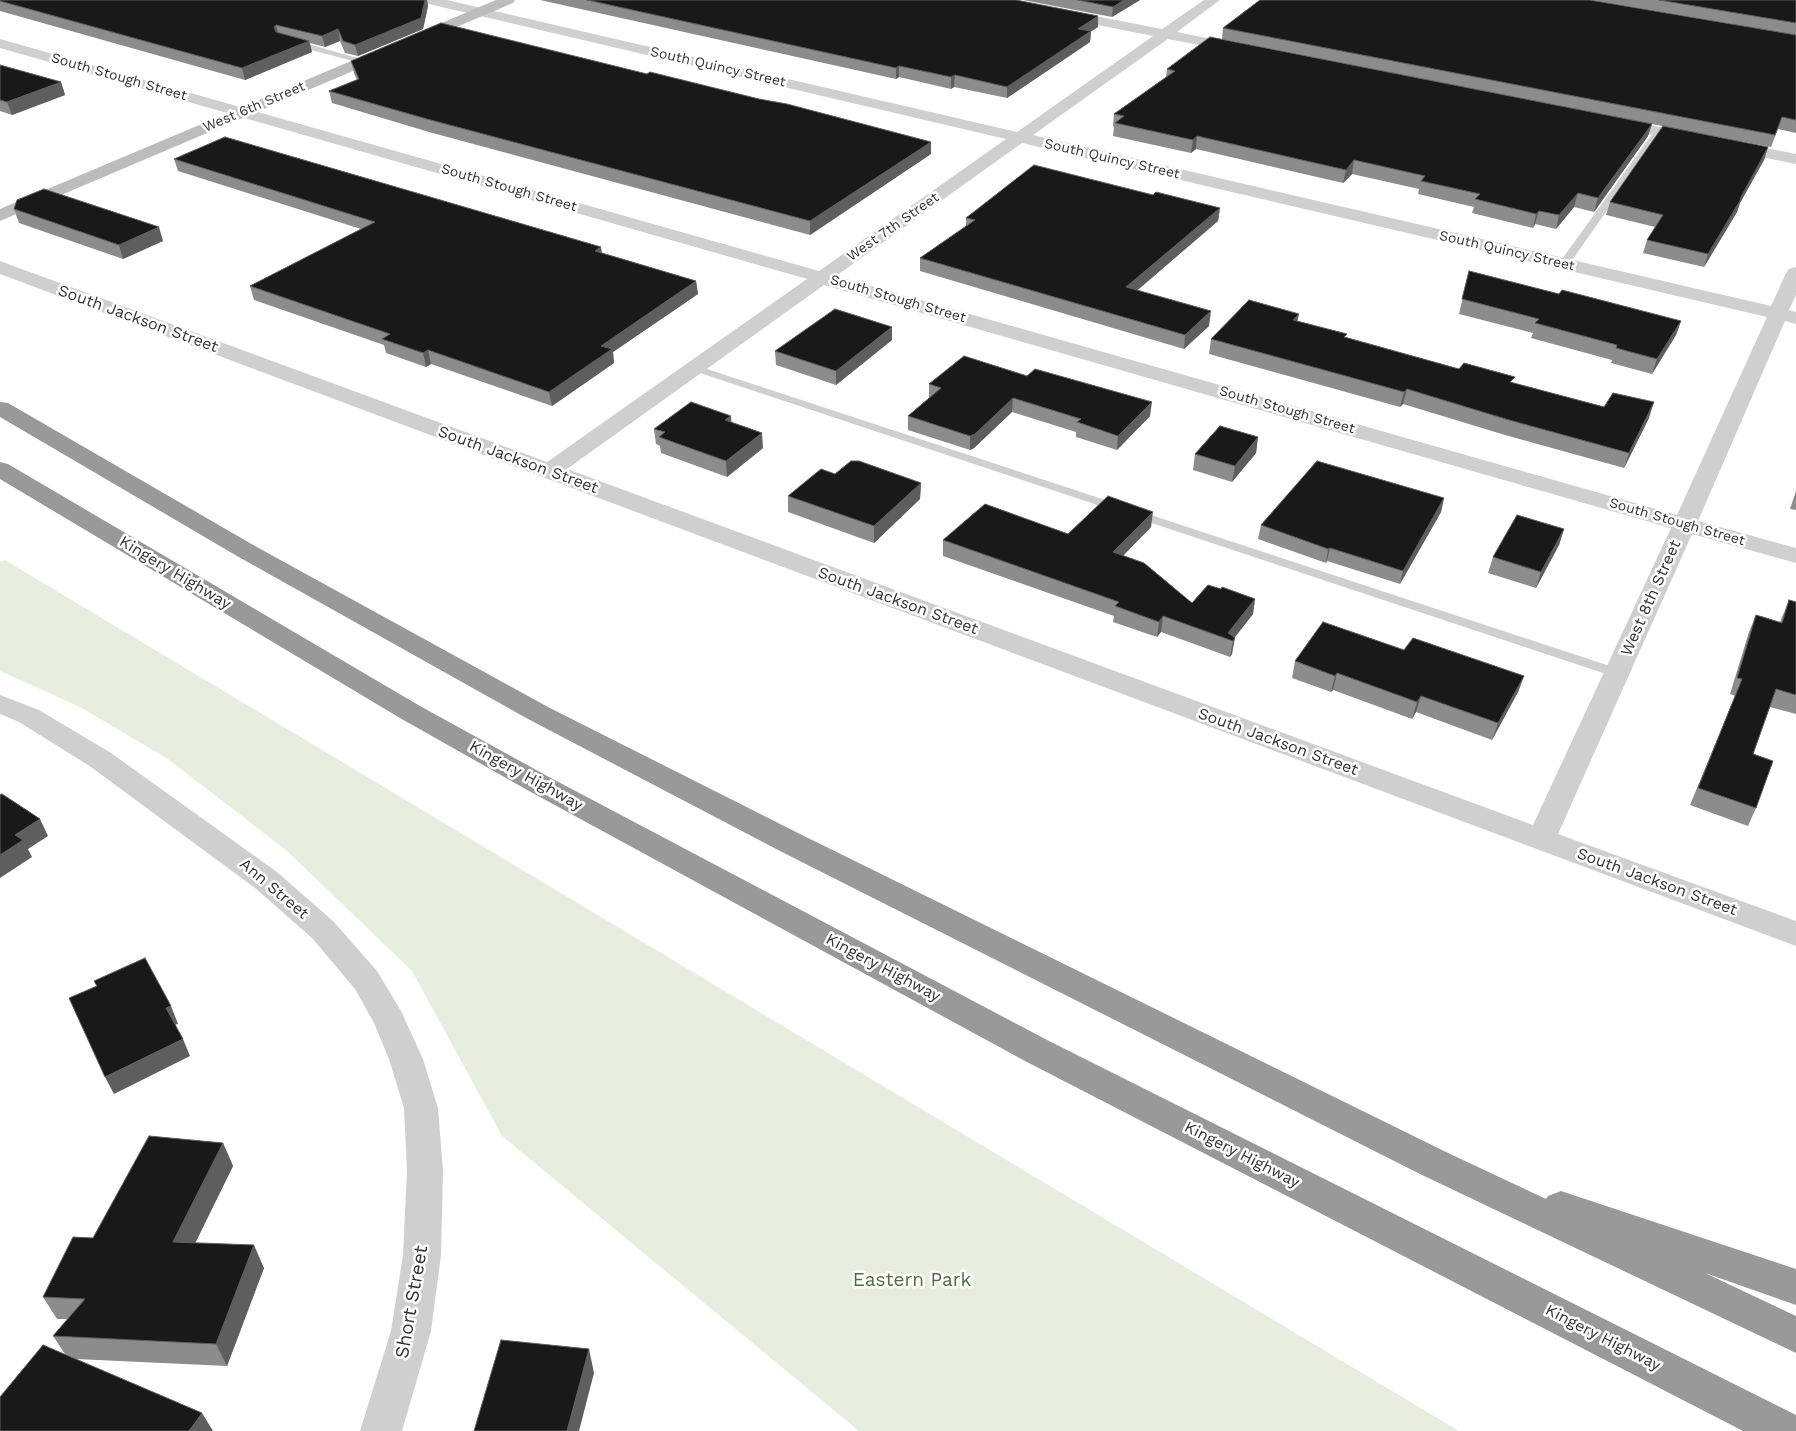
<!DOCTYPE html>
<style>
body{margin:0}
canvas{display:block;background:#fff}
</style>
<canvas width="1796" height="1431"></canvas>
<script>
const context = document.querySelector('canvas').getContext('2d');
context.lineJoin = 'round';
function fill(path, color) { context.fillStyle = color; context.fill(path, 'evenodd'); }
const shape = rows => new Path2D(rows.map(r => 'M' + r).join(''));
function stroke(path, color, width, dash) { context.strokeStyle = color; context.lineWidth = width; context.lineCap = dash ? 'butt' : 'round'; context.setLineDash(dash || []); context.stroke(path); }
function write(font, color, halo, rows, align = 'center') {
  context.font = font + ' "Work Sans",sans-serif'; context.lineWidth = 5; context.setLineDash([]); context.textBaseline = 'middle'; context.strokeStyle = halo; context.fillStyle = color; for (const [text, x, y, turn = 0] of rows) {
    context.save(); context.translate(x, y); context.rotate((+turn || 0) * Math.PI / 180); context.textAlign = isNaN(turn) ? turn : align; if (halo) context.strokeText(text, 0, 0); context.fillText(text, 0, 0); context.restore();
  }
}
fill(shape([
 [5,560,1459,1431,859,1431,502,1136,412,971,287,851,168,759,80,707,0,671,0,562]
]), '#e7eee0');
fill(shape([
 [288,40,294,40,368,61,361,63,288,44,288,40],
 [1658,129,1662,132,1568,266,1560,266,1559,264,1560,262,1655,130,1658,129],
 [695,365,1622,670,1624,673,1622,676,1617,678,1612,676,691,370,689,368,691,366,695,365]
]), '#cfcfcf');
fill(shape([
 [422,0,447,0,1017,132,1153,36,992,4,985,0,1013,0,1162,29,1204,0,1220,0,1177,32,1246,46,1248,49,1246,52,1241,53,1168,39,1033,135,1771,306,1786,273,1789,269,1796,267,1796,295,1789,310,1796,312,1796,324,1785,321,1698,521,1796,548,1796,563,1692,534,1558,834,1796,921,1796,946,0,274,0,261,547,462,807,279,0,48,0,39,819,271,1006,139,429,4,422,0],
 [1022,143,1767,317,1677,515,836,276,1022,143],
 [824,285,1671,528,1533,825,567,469,824,285],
 [1614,118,1796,154,1796,164,1608,126,1606,123,1608,120,1614,118],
 [0,695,39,710,111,753,277,872,334,922,377,971,401,1011,423,1059,438,1108,443,1171,441,1255,431,1331,402,1431,360,1431,391,1331,403,1255,407,1171,404,1108,389,1059,374,1023,355,989,312,938,255,888,91,767,19,722,0,714,0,695]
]), '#cfcfcf');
fill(shape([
 [496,0,515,0,513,3,0,221,0,209,496,0]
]), '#bcbcbc');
fill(shape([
 [0,402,8,403,255,546,548,707,802,835,1446,1152,1546,1199,1548,1196,1561,1191,1796,1269,1796,1305,1705,1273,1796,1316,1796,1353,1420,1174,780,851,528,719,237,556,0,417,0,402],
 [0,462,8,464,420,706,549,777,1049,1041,1796,1415,1796,1431,1743,1431,1025,1061,529,791,400,718,0,479,0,462]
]), '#999');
fill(shape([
 [0,0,427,0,428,6,423,29,358,56,345,53,340,41,325,47,310,43,312,52,245,80,0,11],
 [540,0,1016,0,1098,16,1098,27,1091,31,1090,42,1007,98,954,87,951,89,899,77,896,79],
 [1023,0,1140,0,1112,17],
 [1592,0,1796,0,1796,133,1778,129,1771,147,1652,124,1648,136,1594,212,1574,207,1556,229,1535,224,1533,228,1472,213,1474,207,1418,194,1419,189,1352,174,1343,183,1196,149,1191,153,1113,136,1114,127,1113,126,1114,114,1166,77,1167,69,1560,106,1222,39,1223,28,1733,24],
 [351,61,647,74,759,99,931,142,931,154,810,235,429,132,332,103,329,91,357,80,354,73],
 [0,65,61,82,65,95,12,115,0,111],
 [1768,147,1764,160,1740,203,1737,212,1704,267,1643,253,1647,240,1655,227,1606,215,1610,202],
 [174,159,602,253,696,281,698,294,613,352,614,363,552,406,431,364,426,367,386,353,384,345,254,300,250,286,361,229,178,171],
 [1153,195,1220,208,1218,221,1137,290,1209,326,1184,349,920,271,920,258,966,226,966,218],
 [14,209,163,241,123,259,19,223],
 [1469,271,1559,294,1681,321,1676,335,1652,374,1611,363,1612,360,1531,338,1533,333,1459,314],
 [1297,321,1346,337,1459,369,1604,407,1649,418,1624,468,1505,435,1403,404,1400,407,1209,354,1211,339],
 [892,340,836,385,776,365,775,351],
 [929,384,1150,416,1117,450,1076,437,1076,432,1012,412,974,448,970,450,908,430,908,416,929,398],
 [732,422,763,448,727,477,661,453,660,446,656,444,654,429],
 [1258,437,1256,453,1232,482,1193,470,1195,454],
 [835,474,921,483,920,499,874,543,788,512,788,496],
 [1796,491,1796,510,1790,509],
 [1444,498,1441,512,1400,584,1327,561,1326,563,1258,539,1261,525],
 [1151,527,1123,556,1192,603,1221,589,1255,599,1253,614,1234,638,1232,654,1230,657,1161,632,1157,637,1113,622,1114,616,943,556,943,540,1068,534],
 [1564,529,1559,545,1536,588,1488,573,1493,557],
 [1789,600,1796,602,1796,714,1770,707,1753,754,1756,808,1748,826,1690,805,1735,696,1730,694,1749,632,1756,615,1780,622],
 [1404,650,1524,676,1518,692,1492,740,1416,712,1412,719,1333,690,1331,692,1292,678,1295,661],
 [223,1143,233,1166,195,1243,264,1268,227,1366,76,1359,65,1354,53,1336,67,1319,57,1319,43,1297,93,1238]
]), '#8c8c8c');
fill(shape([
 [425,0,427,0,428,6,423,29,358,56,355,45],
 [1124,0,1140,0,1112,17,1113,7],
 [1098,16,1098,27,1078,40,1078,29],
 [276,25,279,36,277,38,274,27],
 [338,29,340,41,325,47,322,36],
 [1091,31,1090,42,1007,98,1007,87],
 [309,41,312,52,245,80,242,68],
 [899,66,899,77,896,79,896,68],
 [955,75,954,87,951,89,951,77],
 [61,82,65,95,12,115,7,102],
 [1652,124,1648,136,1594,212,1598,198],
 [1197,136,1196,149,1191,153,1193,140],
 [931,142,931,154,810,235,810,221],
 [1768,147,1764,160,1740,203,1737,212,1704,267,1708,254],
 [1354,160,1352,174,1343,183,1346,170],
 [1578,193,1574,207,1556,229,1559,215],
 [1220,208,1218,221,1125,301,1126,287],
 [1539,211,1535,224,1533,228,1536,214],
 [159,227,163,241,123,259,119,245],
 [601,247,603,260,595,251],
 [696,281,698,294,613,352,614,363,552,406,549,392,601,346],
 [1211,311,1209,326,1184,349,1185,335],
 [1299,314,1296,328,1293,320],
 [1681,321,1676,335,1652,374,1657,359],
 [892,327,892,340,836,385,836,371],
 [428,350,431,364,426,367,423,353],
 [1407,389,1403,404,1400,407,1404,392],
 [1013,398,1012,412,974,448,970,450,970,436],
 [1152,402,1150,416,1117,450,1118,436],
 [1654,402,1649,418,1624,468,1629,453],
 [731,416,732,431,725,420],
 [762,433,763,448,727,477,726,461],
 [1258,437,1256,453,1232,482,1235,466],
 [921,483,920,499,874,543,874,526],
 [1444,498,1441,512,1400,584,1403,571],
 [1153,512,1151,527,1111,568,1113,552],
 [1564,529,1559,545,1536,588,1541,572],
 [1330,548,1327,561,1326,563,1328,549],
 [1255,599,1253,614,1232,641,1228,633],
 [1163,616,1161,632,1157,637,1159,622],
 [1235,638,1232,654,1230,657,1233,641],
 [1337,673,1333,690,1331,692,1335,676],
 [1524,676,1518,692,1492,740,1498,723],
 [1421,696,1416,712,1412,719,1417,702],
 [40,819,48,836,28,849,32,857,0,878,0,855,15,835],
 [171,1006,178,1024,174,1025,166,1008],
 [183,1039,190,1056,114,1094,105,1077],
 [223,1143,233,1166,185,1264,173,1242],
 [254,1245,264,1268,227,1366,216,1344],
 [589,1349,594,1373,579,1431,567,1431],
 [202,1413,213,1431,189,1431]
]), '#5e5e5e');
const building = shape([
 [0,0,425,0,421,18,355,45,343,41,338,29,322,36,276,25,274,27,276,32,309,41,242,68,0,1,0,0],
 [587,0,1016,0,1098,16,1078,29,1091,31,1007,87,955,75,951,77,899,66,896,68,587,0],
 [1078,0,1124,0,1113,7,1078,0],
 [1260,0,1590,0,1796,35,1796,120,1782,117,1775,135,1223,28,1260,0],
 [1659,0,1796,0,1796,23,1659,0],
 [441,23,647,74,650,72,759,99,787,104,931,142,810,221,427,119,329,91,359,79,351,61,441,23],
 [1210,37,1652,124,1598,198,1578,193,1559,215,1539,211,1536,214,1475,199,1480,194,1421,181,1425,176,1354,160,1346,170,1197,136,1193,140,1115,123,1124,116,1114,114,1175,71,1167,69,1210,37],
 [0,65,61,82,7,102,0,100,0,65],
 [1663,126,1768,147,1740,199,1741,199,1708,254,1647,240,1663,215,1610,202,1663,126],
 [225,137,601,247,595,251,696,281,601,346,612,349,549,392,428,350,423,353,382,339,390,334,250,286,375,222,174,159,225,137],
 [1034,165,1153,195,1156,192,1220,208,1126,287,1211,311,1185,335,920,258,975,220,966,218,1034,165],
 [44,189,159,227,119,245,14,209,17,200,44,189],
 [1469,271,1559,294,1562,290,1681,321,1657,359,1616,348,1617,345,1535,323,1539,319,1462,299,1469,271],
 [1249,300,1299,314,1293,320,1347,334,1344,337,1459,369,1464,363,1515,377,1510,382,1604,407,1613,393,1654,402,1629,453,1509,420,1407,389,1404,392,1211,339,1249,300],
 [835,309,892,327,836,371,775,351,835,309],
 [964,356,1027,376,1035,369,1152,402,1118,436,1077,422,1081,419,1013,398,975,434,970,436,908,416,941,388,929,384,964,356],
 [691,402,731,416,725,420,762,433,726,461,659,437,665,432,654,429,691,402],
 [1220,426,1258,437,1235,466,1195,454,1220,426],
 [851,461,859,461,921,483,874,526,788,496,821,469,835,474,851,461],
 [1317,461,1444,498,1403,571,1330,548,1328,549,1261,525,1317,461],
 [1108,496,1153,512,1113,552,1144,563,1192,603,1208,585,1221,589,1222,587,1255,599,1228,633,1235,638,1233,641,1163,616,1159,622,1115,606,1119,602,943,540,985,504,1068,534,1108,496],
 [1517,515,1564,529,1541,572,1493,557,1517,515],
 [1789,600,1796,602,1796,695,1776,689,1753,754,1773,761,1756,808,1698,788,1742,679,1737,678,1756,615,1782,623,1789,600],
 [1323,622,1404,650,1413,638,1524,676,1498,723,1421,696,1417,702,1337,673,1335,676,1295,661,1323,622],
 [2,794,40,819,15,835,23,840,0,855,0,795,2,794],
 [145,958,171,1006,166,1008,183,1039,105,1077,69,998,97,986,94,981,145,958],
 [149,1136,223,1143,173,1242,254,1245,216,1344,53,1336,85,1299,43,1297,73,1237,93,1238,149,1136],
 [501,1340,589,1349,567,1431,474,1431,501,1340],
 [43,1345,202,1413,189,1431,0,1431,0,1397,43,1345]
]);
fill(building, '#191919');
stroke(building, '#5e5e5e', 1);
write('14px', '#323232', '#fff', [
 ["South Quincy Street",718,67,13],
 ["South Stough Street",119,77,16],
 ["West 6th Street",254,107,-23],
 ["South Quincy Street",1112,159,13],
 ["South Stough Street",509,188,16],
 ["West 7th Street",893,227,-35],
 ["South Quincy Street",1507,251,13],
 ["South Stough Street",898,299,16],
 ["South Stough Street",1287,410,16],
 ["South Stough Street",1677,522,16]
]);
write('16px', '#323232', '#fff', [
 ["South Jackson Street",138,319,20],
 ["South Jackson Street",518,460,20],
 ["Kingery Highway",175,573,31],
 ["West 8th Street",1651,598,-66],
 ["South Jackson Street",898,601,20],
 ["South Jackson Street",1278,742,20],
 ["Kingery Highway",526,776,29],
 ["South Jackson Street",1657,882,20],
 ["Ann Street",274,889,40],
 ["Kingery Highway",883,968,28],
 ["Kingery Highway",1242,1155,27],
 ["Kingery Highway",1603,1338,27]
]);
write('19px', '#526e3e', '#fff', [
 ["Eastern Park",912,1280]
]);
write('19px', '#323232', '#fff', [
 ["Short Street",412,1302,-80]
]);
</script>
